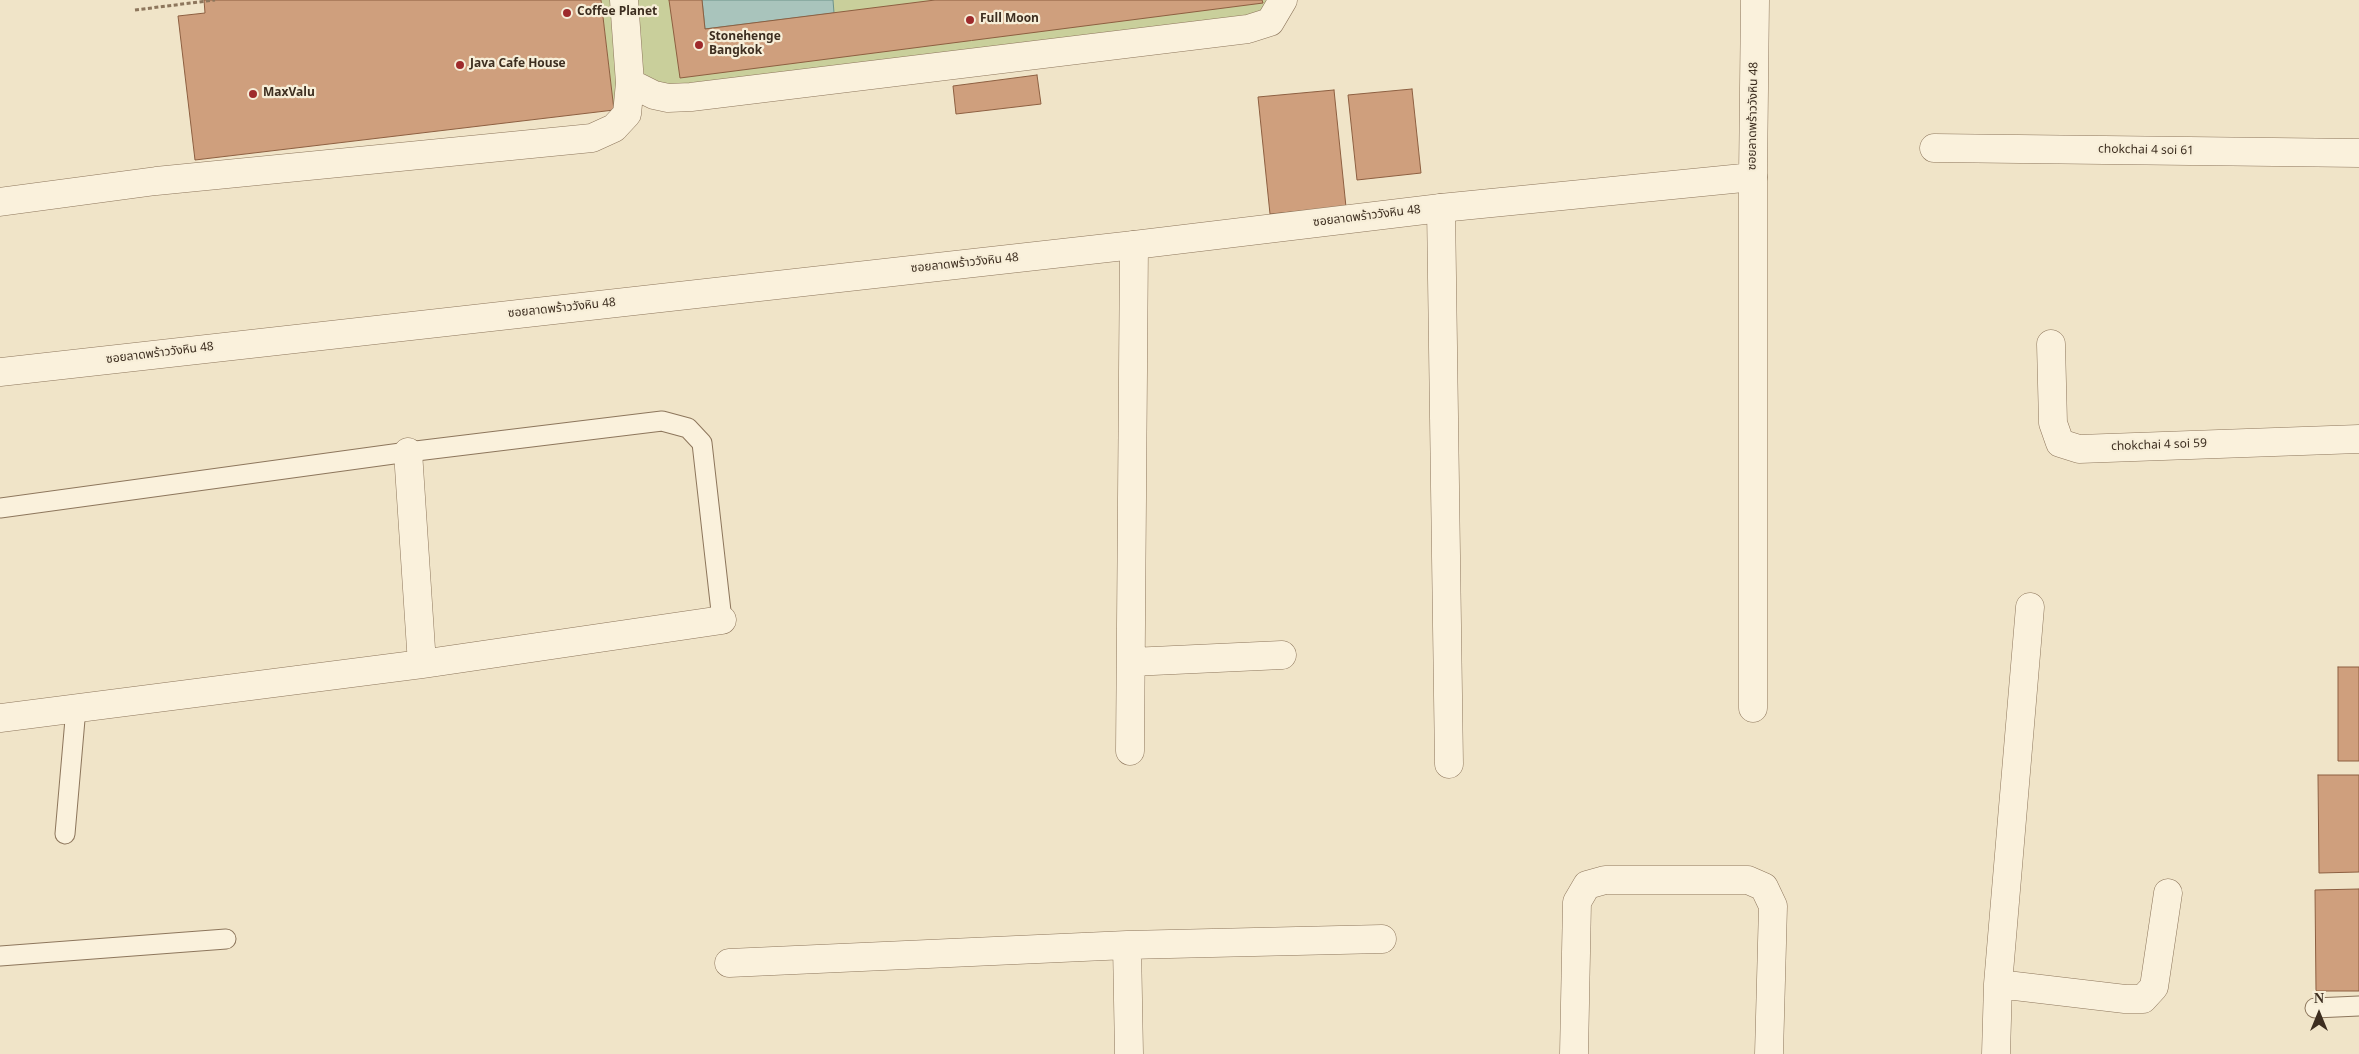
<!DOCTYPE html>
<meta charset="utf-8">
<style>
body{margin:0}
#map{position:relative;width:2359px;height:1054px;overflow:hidden;background:#f0e4c8;font-family:Georgia,serif}
canvas{display:block}
.north{position:absolute;left:2294px;top:989px;width:50px;height:50px;-webkit-text-stroke:4px #f7eed8;paint-order:stroke;rotate:0deg;font-size:14px;font-weight:700;line-height:20px;text-align:center;color:#3d2e20}
.north::after{content:'';display:block;margin:auto;width:18px;height:22px;background:#3d2e20;clip-path:polygon(50% 0,100% 100%,50% 72%,0 100%)}
</style>
<div id="map">
<canvas width="2359" height="1054"></canvas>
<div class="north">N</div>
</div>
<script>
const context = document.querySelector('canvas').getContext('2d');
context.lineJoin = 'round';
function fill(path, color) { context.fillStyle = color; context.fill(path, 'evenodd'); }
const shape = rows => new Path2D(rows.map(r => 'M' + r).join(''));
function stroke(path, color, width, dash) { context.strokeStyle = color; context.lineWidth = width; context.lineCap = dash ? 'butt' : 'round'; context.setLineDash(dash || []); context.stroke(path); }
function write(font, color, halo, rows, align = 'center') {
  context.font = font + ' Georgia,"Noto Sans Thai",serif'; context.lineWidth = 4.5; context.setLineDash([]); context.textBaseline = 'middle'; context.strokeStyle = halo; context.fillStyle = color; for (const [text, x, y, turn = 0] of rows) {
    context.save(); context.translate(x, y); context.rotate((+turn || 0) * Math.PI / 180); context.textAlign = isNaN(turn) ? turn : align; if (halo) context.strokeText(text, 0, 0); context.fillText(text, 0, 0); context.restore();
  }
}
fill(shape([
 [601,0,1277,0,1273,24,654,96,614,110]
]), '#c9cf9b');
const water = shape([
 [702,0,833,0,834,13,705,29,702,0]
]);
fill(water, '#a9c4bc');
stroke(water, '#6f938a', 1);
const building = shape([
 [204,0,601,0,614,110,195,160,178,16,205,13,204,0],
 [669,0,702,0,705,29,935,0,1262,0,1263,3,680,78,669,0],
 [1037,75,1041,104,956,114,953,86,1037,75],
 [1412,89,1421,173,1357,180,1348,95,1412,89],
 [1334,90,1346,207,1270,214,1258,97,1334,90],
 [2338,667,2359,667,2359,761,2338,761,2338,667],
 [2318,775,2359,775,2359,872,2319,873,2318,775],
 [2359,889,2359,991,2316,991,2315,890,2359,889]
]);
fill(building, '#cf9f7d');
stroke(building, '#8d5f41', 1);
const service = shape([
 [0,508,408,452,662,421,688,428,702,443,722,620],
 [65,834,76,708],
 [0,956,226,939],
 [2315,1008,2359,1006]
]);
const minor = shape([
 [630,83,654,95,668,98,691,97,1248,29,1270,22,1283,0],
 [1934,148,2359,153],
 [1753,177,1753,708],
 [0,202,156,181,592,138,614,128,627,114,630,83,624,0],
 [1441,208,1449,764],
 [2051,344,2053,423,2060,443,2079,449,2359,439],
 [408,452,422,664],
 [1131,662,1282,655],
 [0,718,422,664,722,620],
 [1130,751,1134,245],
 [1127,945,1129,1054],
 [729,963,1127,945,1382,939],
 [1998,984,2125,999,2143,999,2154,987,2168,893],
 [1574,1054,1577,902,1587,885,1605,880,1748,880,1764,887,1773,906,1769,1054],
 [1996,1054,1998,984,2030,607]
]);
const tertiary = shape([
 [0,372,1134,245,1441,208,1753,177,1755,0]
]);
stroke(service, '#8d765c', 21);
stroke(minor, '#8d765c', 29);
stroke(tertiary, '#8d765c', 29);
stroke(shape([
 [135,10,215,0]
]), '#8d765c', 3, [4, 2.5]);
stroke(service, '#faf1dc', 19);
stroke(minor, '#faf1dc', 28);
stroke(tertiary, '#faf1dc', 28);
for (const [x, y, r, color] of [
 [567,13,5,"#9e2a2b"],
 [970,20,5,"#9e2a2b"],
 [699,45,5,"#9e2a2b"],
 [460,65,5,"#9e2a2b"],
 [253,94,5,"#9e2a2b"]
]) { const dot = new Path2D(); dot.arc(x, y, r, 0, 2 * Math.PI); context.fillStyle = color; context.fill(dot); stroke(dot, '#f7eed8', 2); }
write('bold 12px', '#3d2e20', '#f7eed8', [
 ["Coffee Planet",577,13],
 ["Full Moon",980,20],
 ["Stonehenge",709,38],
 ["Bangkok",709,52],
 ["Java Cafe House",470,65],
 ["MaxValu",263,94]
], 'left');
write('12px', '#3d2e20', '#f7eed8', [
 ["ซอยลาดพร้าววังหิน 48",1754,116,-89],
 ["chokchai 4 soi 61",2146,151,1],
 ["ซอยลาดพร้าววังหิน 48",1367,217,-7],
 ["ซอยลาดพร้าววังหิน 48",965,264,-6],
 ["ซอยลาดพร้าววังหิน 48",562,309,-6],
 ["ซอยลาดพร้าววังหิน 48",160,354,-7],
 ["chokchai 4 soi 59",2159,446,-2]
]);
</script>
